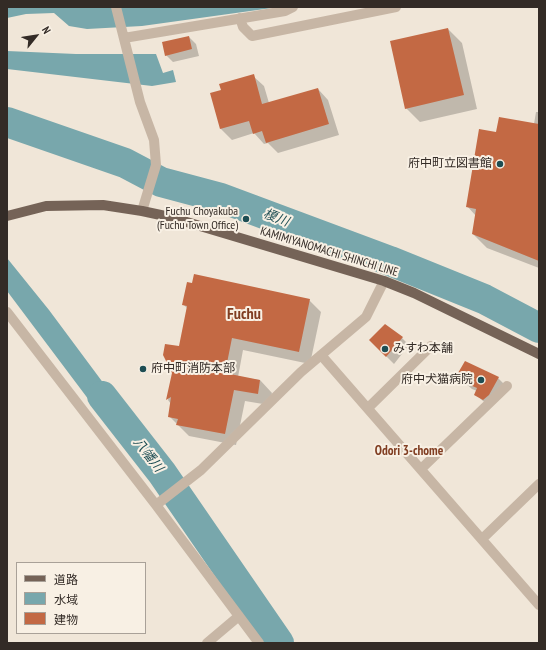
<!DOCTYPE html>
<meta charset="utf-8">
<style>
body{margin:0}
#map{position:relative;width:546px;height:650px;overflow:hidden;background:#f0e6d8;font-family:"PT Sans Narrow","Noto Sans JP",sans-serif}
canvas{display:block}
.frame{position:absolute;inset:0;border:8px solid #332b26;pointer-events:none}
.legend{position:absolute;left:16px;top:562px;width:130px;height:72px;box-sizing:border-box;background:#f8f0e4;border:1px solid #a9a198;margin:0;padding:5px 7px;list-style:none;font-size:12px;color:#332b26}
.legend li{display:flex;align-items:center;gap:8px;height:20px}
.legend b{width:20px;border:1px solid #a9a198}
.north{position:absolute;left:16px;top:16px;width:40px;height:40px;-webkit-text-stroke:3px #f8f0e4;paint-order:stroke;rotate:60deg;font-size:11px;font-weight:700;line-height:16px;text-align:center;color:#332b26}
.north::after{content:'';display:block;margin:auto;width:14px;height:18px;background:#332b26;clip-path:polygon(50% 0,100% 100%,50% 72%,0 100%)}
</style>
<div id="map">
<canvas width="546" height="650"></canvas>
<div class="frame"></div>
<ul class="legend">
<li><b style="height:5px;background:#756357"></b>道路</li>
<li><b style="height:11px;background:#78a7ac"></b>水域</li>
<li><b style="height:11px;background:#c36944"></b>建物</li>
</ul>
<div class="north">N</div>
</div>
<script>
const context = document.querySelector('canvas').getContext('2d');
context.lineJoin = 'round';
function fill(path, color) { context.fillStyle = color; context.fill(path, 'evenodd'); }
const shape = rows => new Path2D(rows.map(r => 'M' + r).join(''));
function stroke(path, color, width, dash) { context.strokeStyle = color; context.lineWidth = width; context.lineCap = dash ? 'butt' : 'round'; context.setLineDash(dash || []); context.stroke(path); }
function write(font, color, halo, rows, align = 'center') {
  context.font = font + ' "PT Sans Narrow","Noto Sans JP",sans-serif'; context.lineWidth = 4; context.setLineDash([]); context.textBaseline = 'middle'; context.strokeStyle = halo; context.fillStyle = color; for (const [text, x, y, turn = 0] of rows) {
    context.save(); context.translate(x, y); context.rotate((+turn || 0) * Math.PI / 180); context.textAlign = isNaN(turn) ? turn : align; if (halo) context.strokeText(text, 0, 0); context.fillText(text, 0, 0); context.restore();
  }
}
fill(shape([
 [7,7,279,7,142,26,87,29,69,26,54,13,26,14,7,18],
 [7,51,76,54,156,54,163,73,173,70,176,82,152,86,7,69],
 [7,258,49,310,133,423,116,436,7,291]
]), '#78a7ac');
fill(shape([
 [448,29,462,43,477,109,420,122,406,108],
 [189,37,196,44,199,56,173,62,166,55],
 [253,76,264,86,269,103,318,89,328,100,339,135,278,153,268,143,264,144,254,133,232,140,221,129,211,94,222,91],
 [536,112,539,112,539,268,487,248,473,234,476,216,467,206,497,133,534,124],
 [309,300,321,312,310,364,243,350,238,377,260,380,272,393,269,405,245,401,236,445,189,436,169,416,171,404,168,400,188,309,183,304],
 [402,338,409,345,394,364,370,340],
 [460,373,498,378,505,385,490,407,475,394,477,391,472,389,464,382,465,379]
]), '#0003');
stroke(shape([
 [7,122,125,163,161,182,221,198,390,261,484,299,539,328],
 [102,396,162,473,279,643]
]), '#78a7ac', 30);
fill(shape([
 [448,28,464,95,405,109,390,41],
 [189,36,192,49,165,56,162,42],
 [254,74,262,104,318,88,329,124,266,143,262,131,253,134,249,121,220,129,210,93,221,90,219,84],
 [499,117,539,124,539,261,472,234,476,209,466,207,479,129,496,132],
 [194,274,310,299,299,352,232,338,225,373,260,380,258,394,234,390,225,434,176,425,178,419,168,417,171,397,166,400,172,373,163,355,165,344,179,346,187,306,182,305,187,282,192,283],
 [385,324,403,337,386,357,369,340],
 [465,361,499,377,489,395,483,400,474,395,477,388,463,382,465,376,458,373]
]), '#c36944');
stroke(shape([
 [116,7,140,102,154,140,156,165,142,211],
 [240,18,243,27,252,36,396,7],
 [124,38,285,11,293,7],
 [7,312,156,505,259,643],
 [321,355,539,605],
 [368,408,431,346],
 [421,469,507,386],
 [156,505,201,470,301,372,366,317,384,281],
 [482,539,539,484],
 [207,643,239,616]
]), '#c7b6a5', 10);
stroke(shape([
 [7,216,46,206,103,205,142,211,170,217,384,281,414,293,539,354]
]), '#756357', 10);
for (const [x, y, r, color] of [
 [500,164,4,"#1d4d53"],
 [246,219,4,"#1d4d53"],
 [385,349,4,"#1d4d53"],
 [143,369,4,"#1d4d53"],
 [481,380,4,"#1d4d53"]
]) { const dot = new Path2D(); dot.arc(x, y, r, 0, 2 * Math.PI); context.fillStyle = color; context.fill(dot); stroke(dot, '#f8f0e4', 1.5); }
write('12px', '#332b26', '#f8f0e4', [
 ["府中町立図書館",492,164],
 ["Fuchu Choyakuba",238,212],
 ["(Fuchu Town Office)",238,226],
 ["みすわ本舗",393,349,"left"],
 ["府中町消防本部",151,369,"left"],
 ["府中犬猫病院",473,380]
], 'right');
write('12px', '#332b26', '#f8f0e4', [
 ["KAMIMIYANOMACHI SHINCHI LINE",329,252,17]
]);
write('italic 13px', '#1d4d53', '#f8f0e4', [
 ["榎川",276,218,21],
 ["八幡川",148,455,52]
]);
write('bold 13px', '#803d21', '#f8f0e4', [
 ["Odori 3-chome",409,451]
]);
write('bold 16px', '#803d21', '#f8f0e4', [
 ["Fuchu",244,314]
]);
</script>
